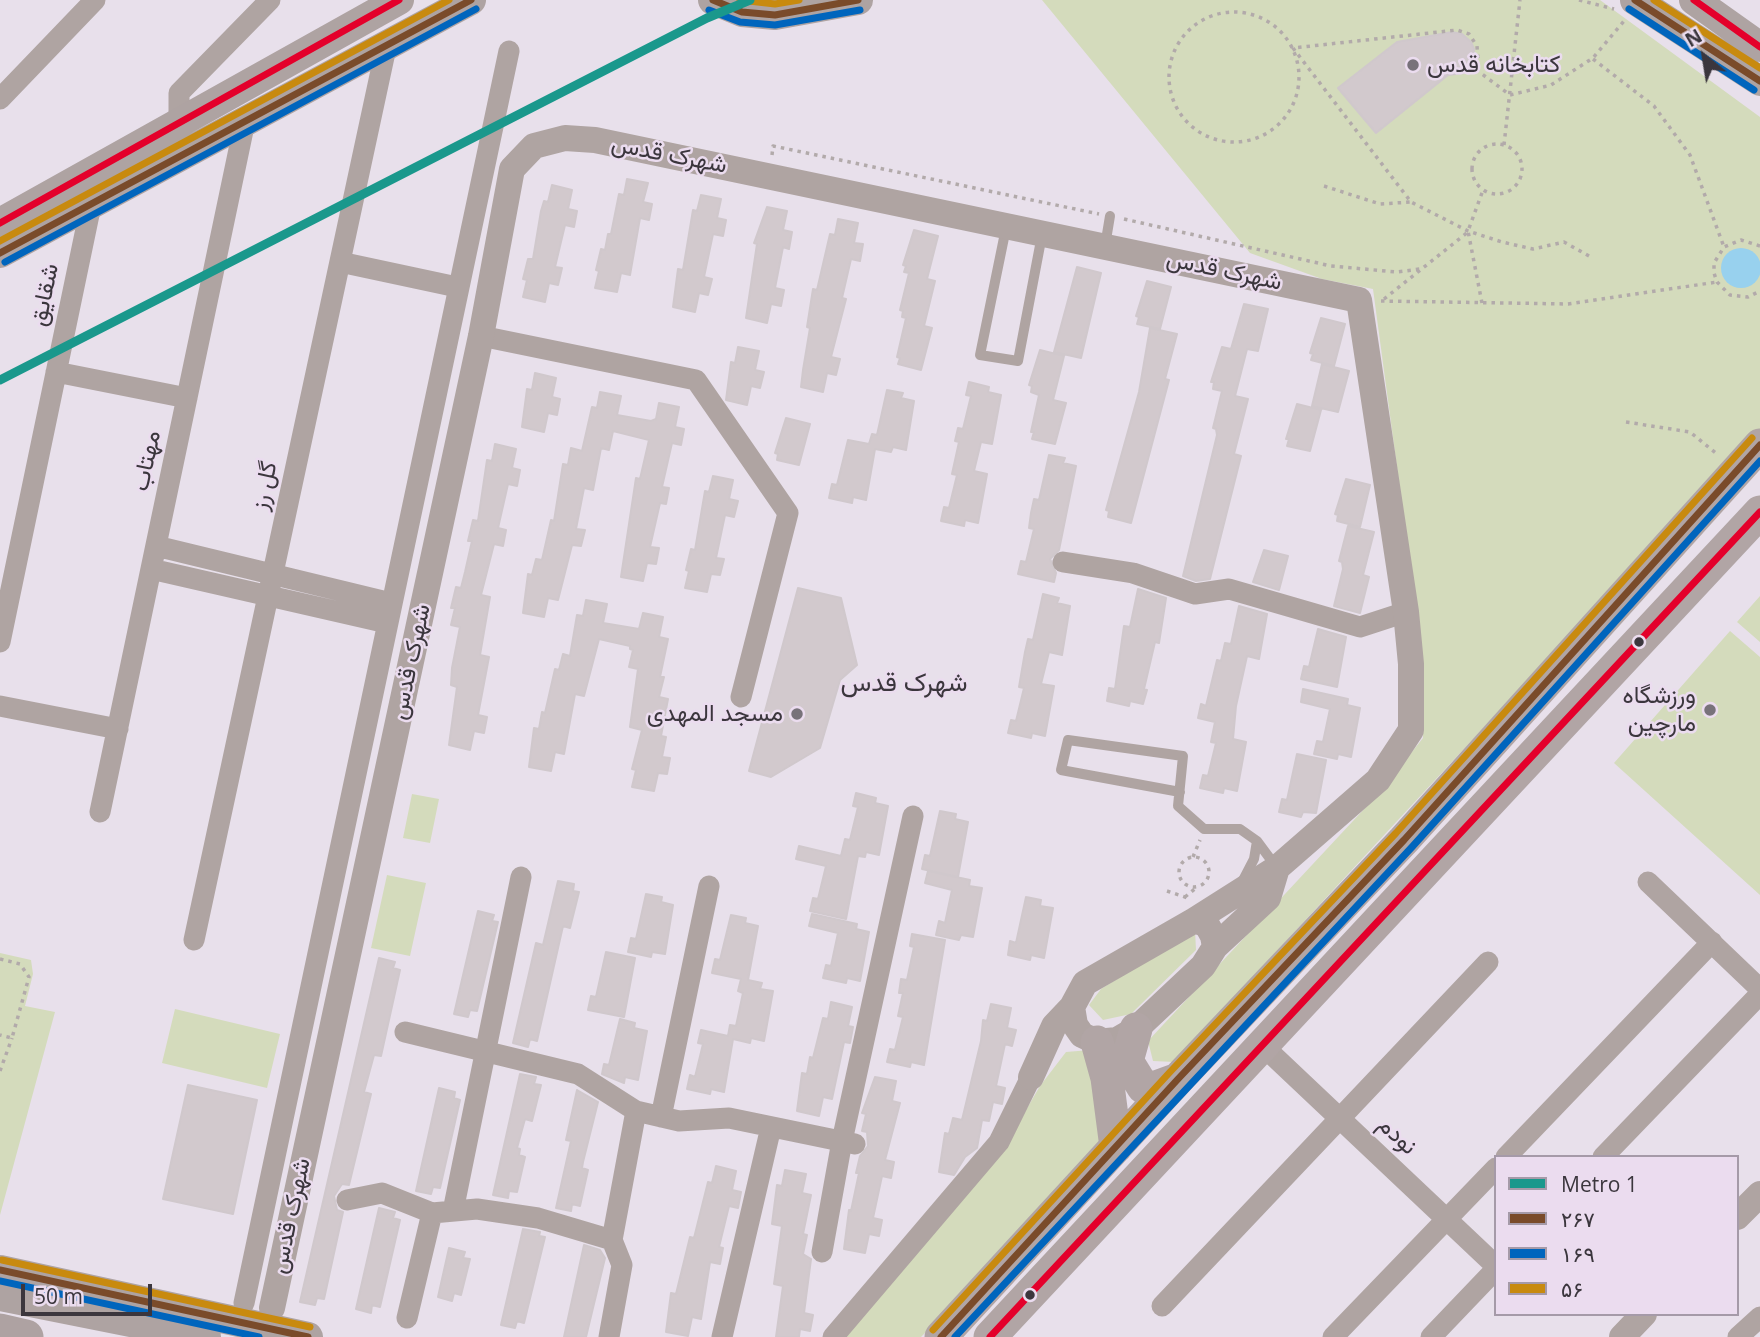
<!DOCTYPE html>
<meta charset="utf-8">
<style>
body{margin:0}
#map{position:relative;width:1760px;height:1337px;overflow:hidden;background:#e8e0eb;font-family:"Open Sans",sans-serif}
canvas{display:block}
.legend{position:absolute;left:1494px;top:1155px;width:245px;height:161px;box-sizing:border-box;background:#ebdcef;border:2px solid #a59aa8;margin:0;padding:9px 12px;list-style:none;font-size:21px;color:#3b363d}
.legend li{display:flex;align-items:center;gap:14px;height:35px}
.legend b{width:35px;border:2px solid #a59aa8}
.north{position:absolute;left:1669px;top:21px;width:70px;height:70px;-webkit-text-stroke:5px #ebdcef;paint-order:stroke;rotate:330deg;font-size:19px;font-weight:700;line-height:28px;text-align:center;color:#3b363d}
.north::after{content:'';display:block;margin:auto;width:24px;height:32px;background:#3b363d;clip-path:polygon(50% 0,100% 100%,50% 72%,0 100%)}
.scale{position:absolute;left:21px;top:1284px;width:131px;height:32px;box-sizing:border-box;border:4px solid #3b363d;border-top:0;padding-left:9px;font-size:21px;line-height:24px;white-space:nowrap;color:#3b363d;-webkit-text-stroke:5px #ebdcef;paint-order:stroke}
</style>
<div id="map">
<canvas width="1760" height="1337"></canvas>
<ul class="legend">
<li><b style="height:9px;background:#1a988c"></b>Metro 1</li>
<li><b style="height:9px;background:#7a4b2a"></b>۲۶۷</li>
<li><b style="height:9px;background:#0065bd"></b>۱۶۹</li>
<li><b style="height:9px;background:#c88a0f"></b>۵۶</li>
</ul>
<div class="north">N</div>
<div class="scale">50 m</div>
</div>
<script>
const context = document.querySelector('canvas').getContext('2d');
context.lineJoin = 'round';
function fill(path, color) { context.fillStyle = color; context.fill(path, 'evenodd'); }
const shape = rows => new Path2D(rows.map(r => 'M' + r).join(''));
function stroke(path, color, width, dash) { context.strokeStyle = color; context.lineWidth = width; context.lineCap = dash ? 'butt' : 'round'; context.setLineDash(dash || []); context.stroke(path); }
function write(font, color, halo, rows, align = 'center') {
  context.font = font + ' "Open Sans",Vazirmatn,sans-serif'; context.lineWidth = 5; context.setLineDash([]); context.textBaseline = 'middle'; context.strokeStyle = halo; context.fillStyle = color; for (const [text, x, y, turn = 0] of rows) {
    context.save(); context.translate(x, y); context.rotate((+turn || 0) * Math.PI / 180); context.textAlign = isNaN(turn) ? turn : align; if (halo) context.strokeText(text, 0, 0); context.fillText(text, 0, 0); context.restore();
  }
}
fill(shape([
 [1042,0,1600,0,1760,117,1760,429,1174,1062,1153,1061,1148,1041,1380,792,1423,738,1417,616,1373,289,1322,279,1250,253],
 [1760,596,1760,642,1737,622],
 [1730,631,1760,657,1760,895,1614,763],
 [412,794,439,799,430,843,403,838],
 [387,875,426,883,410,956,371,948],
 [1195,930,1196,950,1131,1014,1103,1020,1089,1005,1101,989],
 [0,953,31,960,33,974,25,1006,55,1012,0,1215],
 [175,1009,280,1034,267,1088,162,1063],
 [1090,1050,1108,1146,921,1337,835,1337,1005,1146,1040,1086,1066,1052]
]), '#d4dbbc');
fill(shape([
 '1721 268a20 20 0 1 1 40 0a20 20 0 1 1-40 0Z'
]), '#98d1ee');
const building = shape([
 [1452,32,1462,34,1471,42,1474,49,1473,63,1464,73,1448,75,1376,133,1338,88,1397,42,1452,32],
 [627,179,648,183,643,202,652,204,649,220,640,218,630,275,621,273,617,292,595,288,599,271,596,270,601,249,605,250,608,234,611,234,619,194,624,195,627,179],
 [552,185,572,190,568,209,577,211,574,227,565,225,555,267,562,268,558,285,549,283,545,302,523,297,527,280,523,279,528,259,533,259,541,211,544,201,548,202,552,185],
 [701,195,721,199,717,218,726,220,723,236,713,234,704,277,712,279,708,295,699,293,695,312,673,307,678,269,683,270,693,210,697,211,701,195],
 [767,207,787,211,783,230,792,232,789,249,783,247,775,288,784,290,781,306,771,304,767,323,746,318,757,244,754,243,767,207],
 [838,219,858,223,854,243,863,244,860,261,851,259,842,298,846,299,831,357,840,359,836,375,827,373,823,392,801,387,803,370,810,328,807,327,813,289,817,290,830,234,835,235,838,219],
 [914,230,938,236,927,279,935,281,924,326,932,328,921,370,898,364,900,358,897,357,906,318,902,317,903,311,900,310,909,273,904,272,906,266,903,265,914,230],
 [1077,267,1101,273,1081,358,1054,352,1077,267],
 [1147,281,1171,287,1160,329,1137,324,1139,317,1136,316,1147,281],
 [1244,304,1268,309,1258,351,1247,349,1235,396,1248,399,1234,454,1241,456,1210,579,1196,581,1183,576,1217,435,1216,429,1213,428,1222,391,1213,389,1214,382,1211,382,1222,347,1231,349,1244,304],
 [1321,318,1345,324,1334,366,1311,360,1313,354,1310,353,1321,318],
 [1150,328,1177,334,1165,379,1169,380,1131,523,1108,517,1109,511,1106,510,1139,392,1150,328],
 [738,347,759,351,755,370,764,372,760,388,751,386,747,405,726,400,731,362,735,363,738,347],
 [1040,350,1064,356,1053,400,1066,403,1055,444,1032,439,1034,432,1031,432,1039,395,1031,392,1032,386,1029,385,1040,350],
 [1322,364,1349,371,1338,412,1312,406,1322,364],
 [535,373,556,378,552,397,560,399,557,415,548,413,544,432,522,427,527,389,532,390,535,373],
 [969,382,989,387,988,392,1001,395,992,444,981,442,974,471,987,474,978,523,965,520,964,526,941,521,944,507,949,508,957,475,952,474,959,442,955,441,958,428,963,429,971,396,966,395,969,382],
 [887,390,903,393,901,398,914,401,906,450,893,447,891,452,875,449,866,500,853,497,852,503,829,498,832,484,837,485,848,440,869,444,872,434,877,435,887,390],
 [600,392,621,396,617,415,651,421,656,419,659,403,679,407,675,427,684,429,681,445,672,443,662,487,669,488,666,504,660,503,650,547,659,548,656,564,647,563,643,581,621,577,636,478,640,479,649,440,613,431,609,450,601,448,593,490,584,488,576,529,585,530,581,546,572,545,558,600,548,598,544,617,523,613,528,574,532,575,536,559,542,560,551,520,554,521,563,464,568,465,571,448,582,451,592,407,597,408,600,392],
 [1297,404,1321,410,1310,451,1287,446,1289,439,1286,439,1297,404],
 [786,418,810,424,799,465,777,460,778,454,775,453,786,418],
 [495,444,516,449,512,468,520,470,517,486,508,484,498,528,506,530,503,546,494,544,481,595,490,597,480,655,489,657,478,715,487,717,484,733,474,731,470,750,449,745,457,687,451,685,452,668,460,627,451,625,455,608,451,608,456,587,461,588,465,572,472,541,468,541,473,520,478,521,487,460,492,461,495,444],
 [1049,455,1065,458,1063,463,1076,466,1059,550,1050,559,1056,573,1054,582,1018,574,1021,561,1026,562,1034,529,1029,528,1031,513,1034,499,1039,500,1049,455],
 [713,476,733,480,729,499,738,501,734,517,725,515,716,558,724,559,720,575,711,574,707,592,685,588,689,571,686,570,691,549,695,550,705,491,709,492,713,476],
 [1346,479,1370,485,1360,527,1337,521,1338,515,1335,514,1346,479],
 [1348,526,1374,532,1363,575,1369,577,1360,613,1334,606,1343,569,1342,562,1339,561,1348,526],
 [1264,550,1288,556,1279,590,1253,582,1264,550],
 [798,588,841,598,857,665,840,680,820,748,771,777,749,771,798,588],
 [1138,589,1166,598,1159,643,1155,642,1144,689,1147,690,1143,704,1130,701,1129,706,1107,701,1109,688,1115,689,1124,626,1130,627,1138,589],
 [1043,594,1059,598,1057,603,1070,606,1062,655,1049,652,1041,684,1054,686,1045,736,1032,733,1031,738,1008,733,1011,720,1016,721,1024,688,1019,687,1025,652,1028,639,1033,640,1043,594],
 [586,600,607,604,603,623,639,629,643,613,663,617,659,637,668,639,660,677,664,677,659,697,668,699,661,736,666,737,662,757,670,758,667,774,658,773,654,791,632,787,636,770,632,769,642,730,630,727,638,669,629,667,633,650,630,649,630,646,599,639,584,696,575,694,564,754,555,752,551,771,529,767,534,728,539,729,542,712,545,713,555,669,559,670,563,654,570,656,577,615,583,616,586,600],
 [1239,606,1267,614,1259,659,1247,656,1236,706,1233,739,1246,742,1237,791,1224,788,1223,793,1200,788,1203,775,1208,776,1216,743,1211,742,1215,722,1198,718,1201,704,1206,706,1217,660,1221,661,1225,643,1231,644,1239,606],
 [1318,629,1346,637,1337,687,1301,679,1304,666,1309,667,1318,629],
 [1303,689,1348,699,1347,705,1360,708,1351,757,1338,754,1337,759,1314,754,1317,741,1323,742,1330,709,1301,702,1303,689],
 [1297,754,1326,760,1316,813,1303,812,1301,817,1279,812,1282,799,1287,800,1297,754],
 [856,793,876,798,875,803,888,806,879,855,866,852,865,857,858,856,846,919,810,911,813,898,818,899,826,866,796,859,799,846,841,856,845,839,850,840,858,807,853,806,856,793],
 [940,811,956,814,955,819,968,822,958,877,922,869,925,855,930,856,940,811],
 [928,871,970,880,969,886,982,888,973,937,961,935,959,940,936,935,939,921,945,923,952,890,925,883,928,871],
 [558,881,574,884,573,891,579,892,570,928,563,926,537,1041,530,1039,528,1047,513,1043,536,943,543,945,558,881],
 [646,894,662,897,661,902,673,905,665,954,652,952,651,957,628,952,631,938,636,939,646,894],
 [1026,897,1041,900,1040,906,1053,908,1044,958,1031,955,1030,960,1008,955,1010,941,1016,943,1026,897],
 [478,911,494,915,492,921,498,922,477,1011,470,1010,468,1017,454,1014,478,911],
 [812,914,857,924,856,929,869,932,860,981,847,978,846,983,823,978,826,965,831,966,838,933,809,926,812,914],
 [731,915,746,918,745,923,758,926,748,980,762,983,760,989,773,991,764,1041,751,1038,750,1043,733,1039,724,1092,711,1089,710,1094,687,1089,690,1075,695,1077,703,1044,698,1043,701,1030,728,1036,730,1025,736,1026,743,993,738,991,741,979,712,973,715,959,720,960,731,915],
 [912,934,945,940,924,1065,911,1062,910,1067,887,1062,890,1049,895,1050,903,1017,898,1016,903,993,899,993,901,979,907,980,914,947,910,946,912,934],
 [606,952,635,958,624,1017,588,1010,591,996,596,997,606,952],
 [379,958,395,962,393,968,400,970,381,1056,374,1055,364,1092,371,1094,349,1185,342,1184,334,1196,337,1210,343,1212,324,1299,317,1298,315,1305,300,1302,379,958],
 [831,1002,852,1007,848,1026,853,1027,850,1043,844,1042,832,1099,823,1097,819,1116,797,1111,802,1073,807,1074,810,1057,813,1058,823,1018,828,1019,831,1002],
 [991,1004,1011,1008,1007,1028,1016,1030,1012,1046,1005,1044,996,1086,1005,1088,1002,1104,993,1102,989,1121,982,1120,977,1148,965,1157,954,1175,939,1172,945,1133,949,1134,953,1118,962,1120,981,1041,983,1020,987,1021,991,1004],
 [620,1019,635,1023,634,1028,647,1031,638,1080,625,1077,624,1083,602,1074,604,1064,609,1065,620,1019],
 [520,1074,536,1077,534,1084,541,1085,532,1121,525,1119,517,1148,520,1149,519,1155,525,1157,517,1192,509,1191,508,1198,493,1195,520,1074],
 [875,1077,896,1081,892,1101,900,1103,885,1160,894,1162,891,1178,882,1176,873,1218,882,1220,879,1236,869,1234,865,1253,844,1249,849,1210,851,1211,859,1173,856,1173,860,1156,868,1146,867,1132,862,1131,866,1114,862,1113,875,1077],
 [188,1085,257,1100,233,1214,163,1199,188,1085],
 [439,1088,455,1092,454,1098,460,1100,440,1188,433,1187,431,1194,416,1191,439,1088],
 [577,1090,598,1102,583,1162,582,1168,588,1170,580,1206,572,1204,571,1211,556,1208,571,1141,566,1140,577,1090],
 [716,1166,736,1171,732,1190,741,1192,738,1208,729,1206,719,1247,723,1248,720,1264,710,1262,701,1319,692,1317,688,1336,666,1332,671,1293,676,1294,690,1237,694,1238,708,1182,712,1183,716,1166],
 [785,1170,806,1174,802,1193,811,1195,803,1234,807,1235,803,1254,811,1259,804,1313,813,1315,810,1331,800,1329,799,1337,776,1337,783,1286,774,1284,782,1226,772,1224,777,1185,782,1186,785,1170],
 [379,1208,395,1212,393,1218,400,1220,380,1307,372,1305,371,1313,356,1309,379,1208],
 [523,1229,540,1232,539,1236,545,1237,524,1323,517,1321,515,1328,501,1325,523,1229],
 [584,1245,600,1250,605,1258,586,1337,564,1337,584,1245],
 [449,1248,465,1252,463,1258,470,1259,461,1295,454,1293,452,1301,438,1297,449,1248]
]);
fill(building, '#d2c9cd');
stroke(building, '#d0c8cc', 2);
stroke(shape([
 [1579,0,1614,9],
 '1169 77a65 65 0 1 1 130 0a65 65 0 1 1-130 0Z',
 [1593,59,1654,106,1690,155,1724,247],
 '1472 169a25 25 0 1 1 50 0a25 25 0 1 1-50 0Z',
 [1504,145,1520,0],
 [772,155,773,146,1099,214],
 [1324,186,1380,204,1411,202],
 [1124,219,1331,266,1397,272,1420,269],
 [1760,246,1741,240,1724,247,1714,263,1714,273,1717,282,1730,295,1748,297,1760,291],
 [1589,256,1564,242,1533,249,1502,242,1468,231,1411,202,1293,48,1457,30,1469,34,1477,46,1478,60,1474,68,1510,95,1551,85,1593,58,1624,21],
 [1384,299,1468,232],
 [1381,301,1568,304,1717,282],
 [1482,303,1468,231,1483,190],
 [1626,422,1690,432,1717,454],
 [1193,857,1200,840],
 '1179 872a15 15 0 1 1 30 0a15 15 0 1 1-30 0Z',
 [1167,891,1191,899],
 [1185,897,1197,887],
 [0,959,20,964,29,977,12,1038,0,1035],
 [0,1071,12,1038]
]), '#b2aaaa', 3.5, [3.5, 5]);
stroke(shape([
 [1006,228,980,355,1018,361,1042,235],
 [1105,246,1110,216],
 [1180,792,1061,770,1068,740,1183,756,1178,806,1204,829,1240,829,1257,841,1277,868],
 [1241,884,1254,859,1257,841]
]), '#afa4a2', 10);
stroke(shape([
 [0,99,95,0],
 [179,122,179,93,270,0],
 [340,262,457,287],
 [481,336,696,380,788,513,741,697],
 [56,372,187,398],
 [156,546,391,603],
 [1063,562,1133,573,1195,594,1229,589,1360,627,1406,612],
 [151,569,387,623],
 [0,642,91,205],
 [0,706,118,729],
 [100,812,245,121],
 [1648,882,1760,989],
 [194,940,387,43],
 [405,1032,578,1074,636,1111],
 [1262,1045,1496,1266],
 [661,1117,709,886],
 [1506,1157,1712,942],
 [1603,1157,1760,994],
 [347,1200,382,1193,432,1213,477,1209,538,1218,612,1240],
 [453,1211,521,877],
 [822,1252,842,1141,913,816],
 [244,1303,509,51],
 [1162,1306,1488,962],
 [407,1318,432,1213],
 [609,1337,622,1265,612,1240,636,1111,679,1121,729,1118,855,1144],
 [722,1337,771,1127],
 [833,1337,999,1142,1031,1077],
 [1333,1337,1496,1168],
 [1431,1337,1496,1269],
 [1738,1337,1760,1317]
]), '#afa4a2', 21);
stroke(shape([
 [1195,920,1207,925,1213,936,1215,947,1203,966,1136,1029,1117,1040,1097,1042,1082,1035,1075,1025,1072,1007,1085,983,1195,920],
 [1215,947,1268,898,1277,868],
 [1031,1077,1054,1026,1072,1007],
 [1737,1217,1760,1194],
 [272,1308,481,336,512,169,534,146,565,138,595,140,1359,300,1406,612,1411,664,1411,730,1378,780,1277,868,1195,920],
 [1622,1337,1644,1314]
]), '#afa4a2', 26);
stroke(shape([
 [713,0,742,12,775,15,858,0],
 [1635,0,1760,81],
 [1694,0,1760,47],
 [0,223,399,0],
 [0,253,471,0],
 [0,1270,308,1337],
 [0,1296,206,1337]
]), '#aea3a2', 30);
stroke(shape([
 [1136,1029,1127,1061,1143,1087,1156,1087,1178,1079],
 [1097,1042,1107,1078,1116,1147],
 [941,1337,1178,1079,1404,840,1760,445],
 [990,1337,1760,512]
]), '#b1a5a5', 33);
stroke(shape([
 [0,1331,26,1337]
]), '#aea2a2', 35);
stroke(shape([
 [713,0,742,12,775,15,858,0],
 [1635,0,1760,81],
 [0,253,471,0],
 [0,1270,308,1337],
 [941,1337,1178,1079,1404,840,1760,445]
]), '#7a4b2a', 7);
stroke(shape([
 [1629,9,1754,90],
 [709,10,740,22,775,25,860,10],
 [5,262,476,9],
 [0,1281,259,1337],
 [955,1337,1412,847,1760,461]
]), '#0065bd', 7);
stroke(shape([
 [740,0,775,4,799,0],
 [1654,0,1760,68],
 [0,241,449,0],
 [2,1260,310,1327],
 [933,1330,1170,1072,1396,833,1752,438]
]), '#c88a0f', 7);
stroke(shape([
 [1694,0,1760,47],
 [0,223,399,0],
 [990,1337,1760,512]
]), '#e4002b', 7);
stroke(shape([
 [0,380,707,18,750,0]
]), '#1a988c', 9);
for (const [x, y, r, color] of [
 [1413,65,7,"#78727a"],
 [1639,642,6,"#3b363d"],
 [1710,710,7,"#78727a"],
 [797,714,7,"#78727a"],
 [1030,1295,6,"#3b363d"]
]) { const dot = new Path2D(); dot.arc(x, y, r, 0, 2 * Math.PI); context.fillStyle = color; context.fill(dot); stroke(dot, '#ebdcef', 2.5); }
write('24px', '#3b363d', '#ebdcef', [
 ["کتابخانه قدس",1427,65,"left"],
 ["ورزشگاه",1696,696],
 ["مارچین",1696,724],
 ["مسجد المهدی",783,714]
], 'right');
write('24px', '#3b363d', '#ebdcef', [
 ["شهرک قدس",669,155,11],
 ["شهرک قدس",1224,271,12],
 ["شقايق",45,295,-78],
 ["مهتاب",147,461,-78],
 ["گل رز",265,486,-78],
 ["شهرک قدس",411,662,-78],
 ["نودم",1397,1136,43],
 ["شهرک قدس",291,1216,-78]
]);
write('26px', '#3b363d', '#ebdcef', [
 ["شهرک قدس",904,684]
]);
</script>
